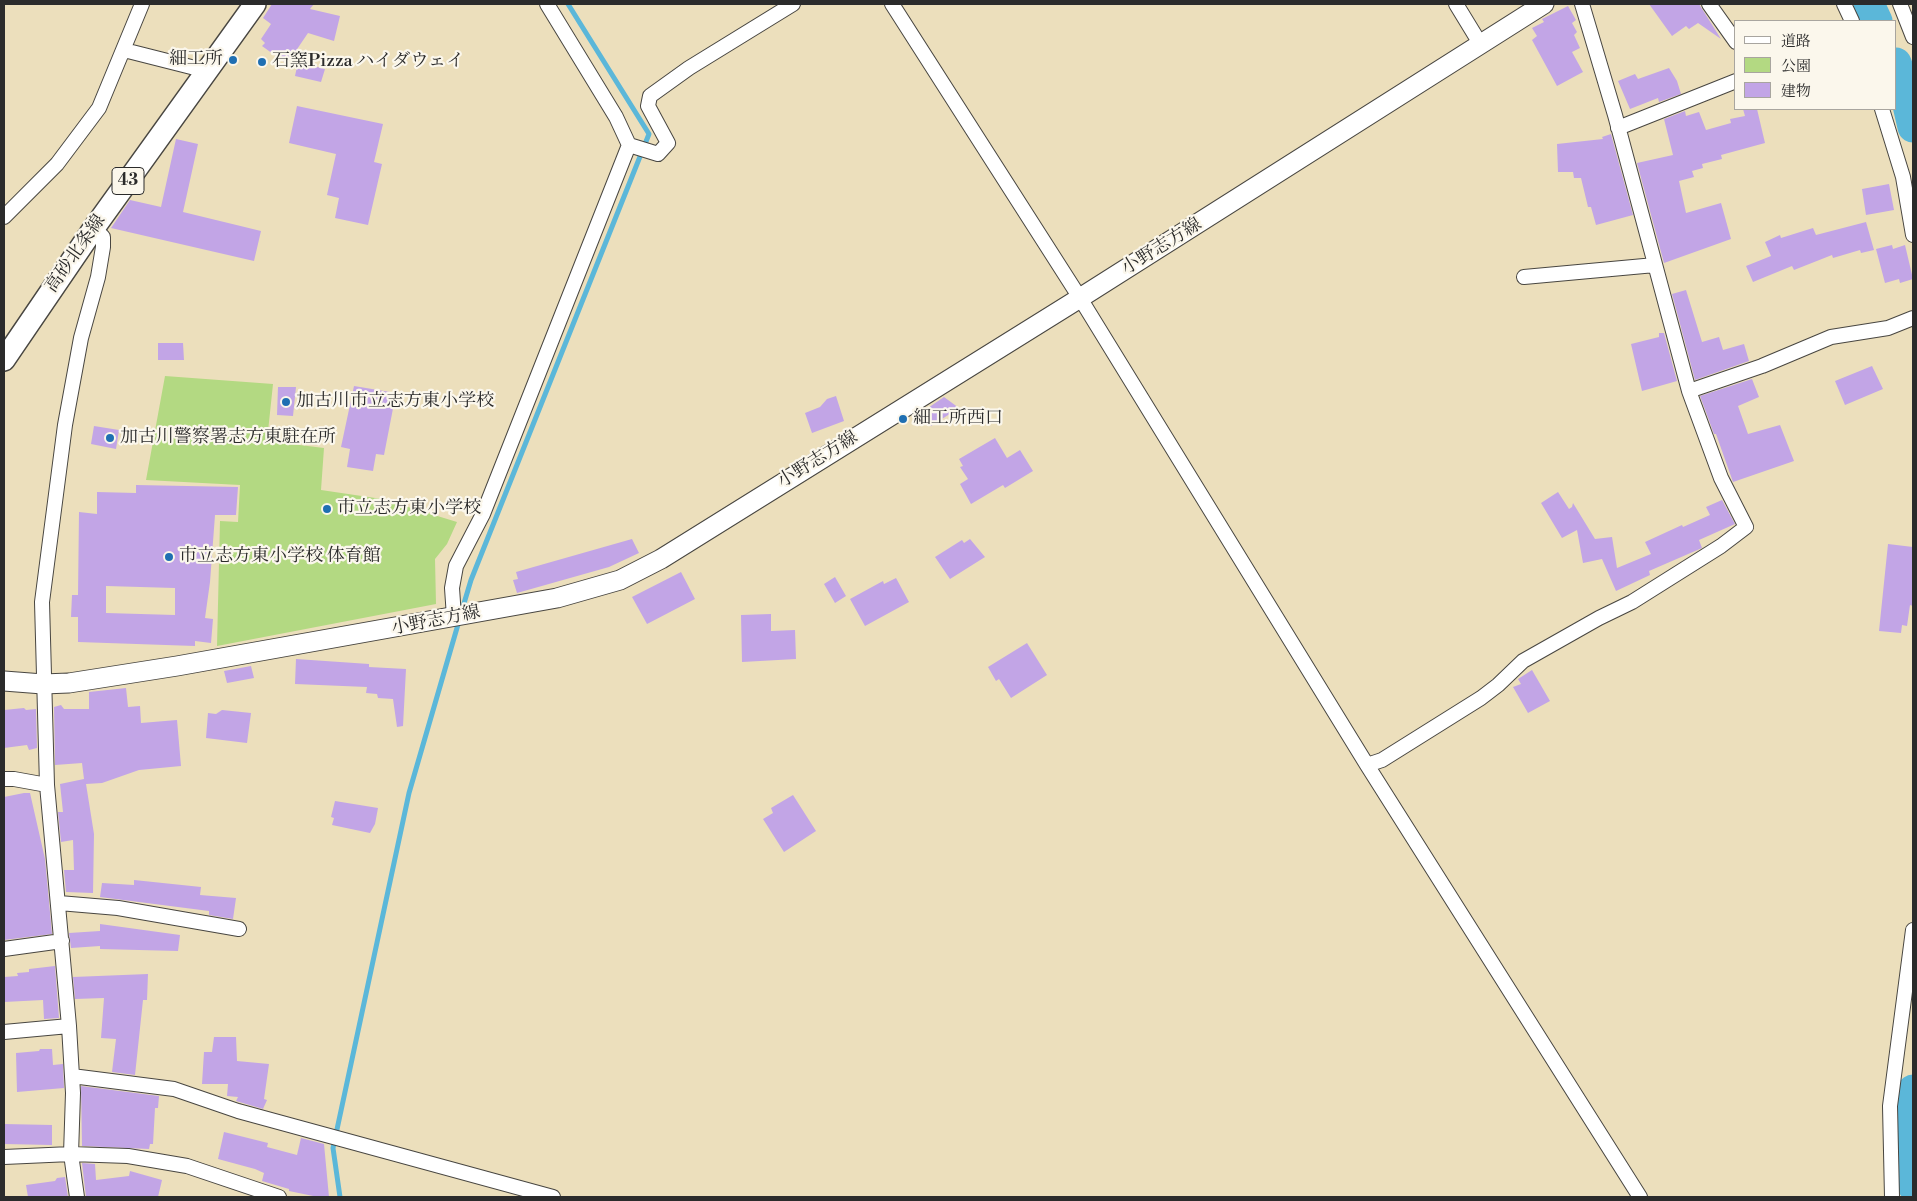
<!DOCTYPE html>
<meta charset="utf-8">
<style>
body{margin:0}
#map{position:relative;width:1917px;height:1201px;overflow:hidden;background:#ecdfbc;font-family:"Libre Bodoni","Noto Serif JP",serif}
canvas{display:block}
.frame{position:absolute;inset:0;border:5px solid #2b2b2b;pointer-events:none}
.legend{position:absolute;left:1734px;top:20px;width:162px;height:90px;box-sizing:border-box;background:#fbf7ec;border:1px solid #a8a59f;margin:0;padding:6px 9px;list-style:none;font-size:15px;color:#2b2b2b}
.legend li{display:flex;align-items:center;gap:10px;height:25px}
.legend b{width:25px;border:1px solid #a8a59f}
</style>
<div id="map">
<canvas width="1917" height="1201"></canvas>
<div class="frame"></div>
<ul class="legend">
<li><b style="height:6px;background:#fff"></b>道路</li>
<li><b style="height:14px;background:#b3d982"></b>公園</li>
<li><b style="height:14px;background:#c2a5e6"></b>建物</li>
</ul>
</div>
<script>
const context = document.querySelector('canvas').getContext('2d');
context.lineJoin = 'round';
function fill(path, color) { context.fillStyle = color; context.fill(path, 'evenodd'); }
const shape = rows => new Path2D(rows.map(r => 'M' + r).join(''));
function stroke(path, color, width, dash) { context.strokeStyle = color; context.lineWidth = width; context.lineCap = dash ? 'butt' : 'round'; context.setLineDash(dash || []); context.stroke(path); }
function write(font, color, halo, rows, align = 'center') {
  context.font = font + ' "Libre Bodoni","Noto Serif JP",serif'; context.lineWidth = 4.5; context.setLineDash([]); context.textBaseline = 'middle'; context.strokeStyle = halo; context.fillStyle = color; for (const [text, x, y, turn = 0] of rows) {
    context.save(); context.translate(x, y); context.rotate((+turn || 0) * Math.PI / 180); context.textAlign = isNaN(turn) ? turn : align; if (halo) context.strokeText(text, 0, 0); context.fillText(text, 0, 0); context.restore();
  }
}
fill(shape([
 [165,376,273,384,267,441,324,448,321,490,382,499,457,522,447,544,435,559,436,604,217,646,220,521,238,522,240,485,146,480]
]), '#b3d982');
stroke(shape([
 [462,610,471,580,649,134,568,4],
 [340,1197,333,1148,409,793,459,621]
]), '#5bb7d9', 5);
stroke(shape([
 [1869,4,1877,21],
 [1896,63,1902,79,1913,127],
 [1913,1090,1910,1109,1913,1186]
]), '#5bb7d9', 31);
fill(shape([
 [272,4,314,4,310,9,340,16,334,41,308,33,287,64,262,46,265,43,261,39,271,24,263,18],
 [1649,4,1699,4,1721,39,1698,23,1689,29,1686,26,1672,36],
 [1568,6,1576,20,1572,23,1577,32,1574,35,1580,48,1572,52,1583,72,1557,86,1532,40,1537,36,1532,28,1544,22,1542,19],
 [298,62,325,69,321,82,295,76],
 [1669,68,1677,81,1681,94,1659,102,1658,98,1630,109,1618,81,1635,74,1638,79],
 [297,106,383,124,374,162,382,164,368,225,335,218,339,198,327,195,336,154,289,143],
 [1743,109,1757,109,1765,143,1721,155,1722,159,1702,164,1703,168,1692,171,1694,177,1679,181,1686,213,1721,203,1731,239,1664,263,1637,163,1673,155,1664,119,1685,111,1686,116,1699,112,1706,130,1731,123,1730,119,1745,116],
 [1611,134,1633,215,1596,225,1591,207,1588,207,1581,178,1574,178,1573,172,1558,172,1557,144,1603,139,1602,137],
 [176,139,198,144,183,212,261,231,254,261,111,228,130,200,161,207],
 [1889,184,1894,210,1866,215,1862,189],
 [1866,222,1874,250,1861,253,1860,250,1833,258,1832,255,1794,270,1792,266,1753,282,1746,266,1771,256,1765,242,1780,235,1781,238,1813,228,1816,235],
 [1892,245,1893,249,1905,245,1913,279,1900,283,1899,279,1885,283,1876,249],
 [1686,290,1702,342,1719,337,1723,350,1744,344,1749,361,1695,380,1672,294],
 [1659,333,1664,333,1677,381,1642,391,1631,344,1659,337],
 [158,343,183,343,184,360,158,360],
 [1872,366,1883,389,1845,405,1835,381],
 [1752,379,1759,397,1738,406,1748,434,1780,425,1794,461,1733,482,1716,434,1714,434,1700,396],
 [354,386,396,393,384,455,376,454,373,471,347,467,350,449,341,447],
 [278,387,296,387,293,416,277,415],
 [836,396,844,421,812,433,805,413,820,407,827,399],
 [944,397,959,408,931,426,922,412],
 [94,426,119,430,116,449,91,444],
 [995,438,1007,458,1020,450,1033,471,1005,488,1003,485,971,504,960,484,968,479,960,467,963,466,959,459],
 [136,485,238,487,236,515,215,515,210,582,205,618,213,619,211,643,195,641,195,646,78,642,78,617,71,617,72,595,78,595,79,512,97,514,97,492,136,493],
 [106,586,175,588,175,615,106,613],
 [1558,492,1569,509,1572,507,1573,503,1595,539,1612,537,1617,568,1651,554,1645,542,1682,525,1683,527,1710,515,1706,507,1722,500,1735,524,1699,540,1702,548,1649,571,1650,575,1616,591,1602,559,1583,563,1577,530,1562,538,1541,503],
 [632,539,639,553,609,567,517,593,513,580,518,579,516,572],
 [970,539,985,557,950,579,935,557,962,540,964,543],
 [1888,544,1913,547,1913,606,1910,605,1907,626,1902,625,1901,633,1879,631],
 [681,572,695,599,647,624,632,597],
 [835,577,846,596,835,603,824,584],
 [896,578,909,602,865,626,850,599,883,581,884,584],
 [771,614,771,631,795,630,796,659,742,662,741,615],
 [1027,643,1047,675,1011,698,999,679,996,681,988,667],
 [296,659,369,664,369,667,406,669,403,726,397,727,393,699,378,698,377,694,366,693,367,687,295,684],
 [251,666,254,678,227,683,224,671],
 [1532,670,1550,701,1528,713,1513,687,1521,684,1518,679],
 [126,688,128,707,140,706,141,723,177,720,181,766,139,770,102,783,86,784,94,834,93,893,66,892,64,870,74,870,73,840,61,842,58,812,63,812,60,784,84,779,82,763,55,765,54,707,61,705,64,709,89,709,89,692],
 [24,708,26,710,36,709,37,748,29,750,27,745,4,748,4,710],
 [222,710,251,713,247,743,206,738,208,713,216,714],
 [24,793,30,793,45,859,52,934,4,940,4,797],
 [793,795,816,831,784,852,763,819,773,813,771,808],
 [335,801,378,808,375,824,370,833,332,825,334,818,331,817],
 [134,880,201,887,200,895,236,898,233,919,209,915,209,911,100,897,102,883,134,885],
 [100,924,180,935,178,951,100,949,100,946,71,948,69,933,100,931],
 [55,966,59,1018,44,1019,43,1000,4,1002,4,977,18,976,17,973,29,972,29,969],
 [148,974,147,1000,143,1000,135,1075,112,1072,116,1039,101,1038,104,998,75,999,73,977],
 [214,1037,236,1037,237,1061,269,1064,264,1099,267,1100,263,1109,236,1101,238,1097,227,1096,228,1084,202,1084,204,1052,212,1052],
 [40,1049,52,1049,53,1065,63,1064,64,1088,17,1092,16,1053,39,1051],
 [81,1086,159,1096,158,1108,155,1108,153,1144,150,1144,149,1149,82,1146],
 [4,1124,52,1125,52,1145,4,1144],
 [224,1132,268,1143,267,1147,297,1155,301,1138,324,1144,329,1197,318,1197,289,1191,289,1189,262,1181,264,1173,255,1169,218,1159],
 [82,1163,95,1164,96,1180,129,1176,130,1171,162,1180,158,1197,86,1197],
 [65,1177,68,1197,28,1197,26,1185,55,1181,57,1178]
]), '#c2a5e6');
const street = shape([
 [547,4,616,117,629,145,658,154,668,143,648,106,650,96,689,68,793,4],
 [892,4,1080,298,1367,765,1640,1197],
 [1456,4,1481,45],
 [1709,4,1736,42],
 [1844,4,1852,21],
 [1900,4,1913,37],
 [124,50,207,71],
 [1882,109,1903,177,1913,235],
 [1618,128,1736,81],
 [4,217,57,164,99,108,142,4],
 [1524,277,1655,265],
 [1689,391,1762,366,1831,337,1888,328,1913,318],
 [454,617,452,588,456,566,483,514,629,145],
 [1367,765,1382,760,1481,698,1498,685,1523,661,1599,618,1632,602,1721,546,1746,527,1721,478,1689,391,1615,115,1582,4],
 [4,779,14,779,47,785],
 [59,903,118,908,239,929],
 [4,949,62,941],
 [4,1032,69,1026],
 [72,1076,174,1089,238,1111,553,1197],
 [4,1157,71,1154,128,1156,187,1166,279,1197],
 [77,1197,71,1154,73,1093,69,1026,47,785,42,602,65,425,81,338,98,277,103,247,103,237,94,228],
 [1892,1197,1890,1106,1913,930]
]);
const secondary = shape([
 [4,681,43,684,69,683,177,666,557,598,620,580,661,559,1080,298,1544,4]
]);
const primary = shape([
 [4,360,94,228,255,4]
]);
stroke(street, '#484641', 16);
stroke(secondary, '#484641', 21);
stroke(primary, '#484641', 24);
stroke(street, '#fff', 14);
stroke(secondary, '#fff', 19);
stroke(primary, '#fff', 21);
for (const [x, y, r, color] of [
 [233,60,5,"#1f6fb2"],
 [262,62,5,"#1f6fb2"],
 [286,402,5,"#1f6fb2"],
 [903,419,5,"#1f6fb2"],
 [110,438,5,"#1f6fb2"],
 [327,509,5,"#1f6fb2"],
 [169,557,5,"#1f6fb2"]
]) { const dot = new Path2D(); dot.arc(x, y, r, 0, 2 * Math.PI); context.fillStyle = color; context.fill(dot); stroke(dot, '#fbf7ec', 2); }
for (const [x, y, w] of [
 [128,181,32]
]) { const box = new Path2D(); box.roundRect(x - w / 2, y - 13.5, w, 27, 4); context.fillStyle = '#fbf7ec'; context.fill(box); stroke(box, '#2b2b2b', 1); }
write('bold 16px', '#2b2b2b', null, [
 ["43",128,181]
]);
write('18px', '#2b2b2b', '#fbf7ec', [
 ["細工所",223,60,"right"],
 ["石窯Pizza ハイダウェイ",272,62],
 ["加古川市立志方東小学校",296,402],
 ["細工所西口",913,419],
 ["加古川警察署志方東駐在所",120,438],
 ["市立志方東小学校",337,509],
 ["市立志方東小学校 体育館",179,557]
], 'left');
write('18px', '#2b2b2b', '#fbf7ec', [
 ["小野志方線",1162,247,-32],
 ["高砂北条線",76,254,-55],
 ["小野志方線",818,460,-32],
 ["小野志方線",436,621,-11]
]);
</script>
